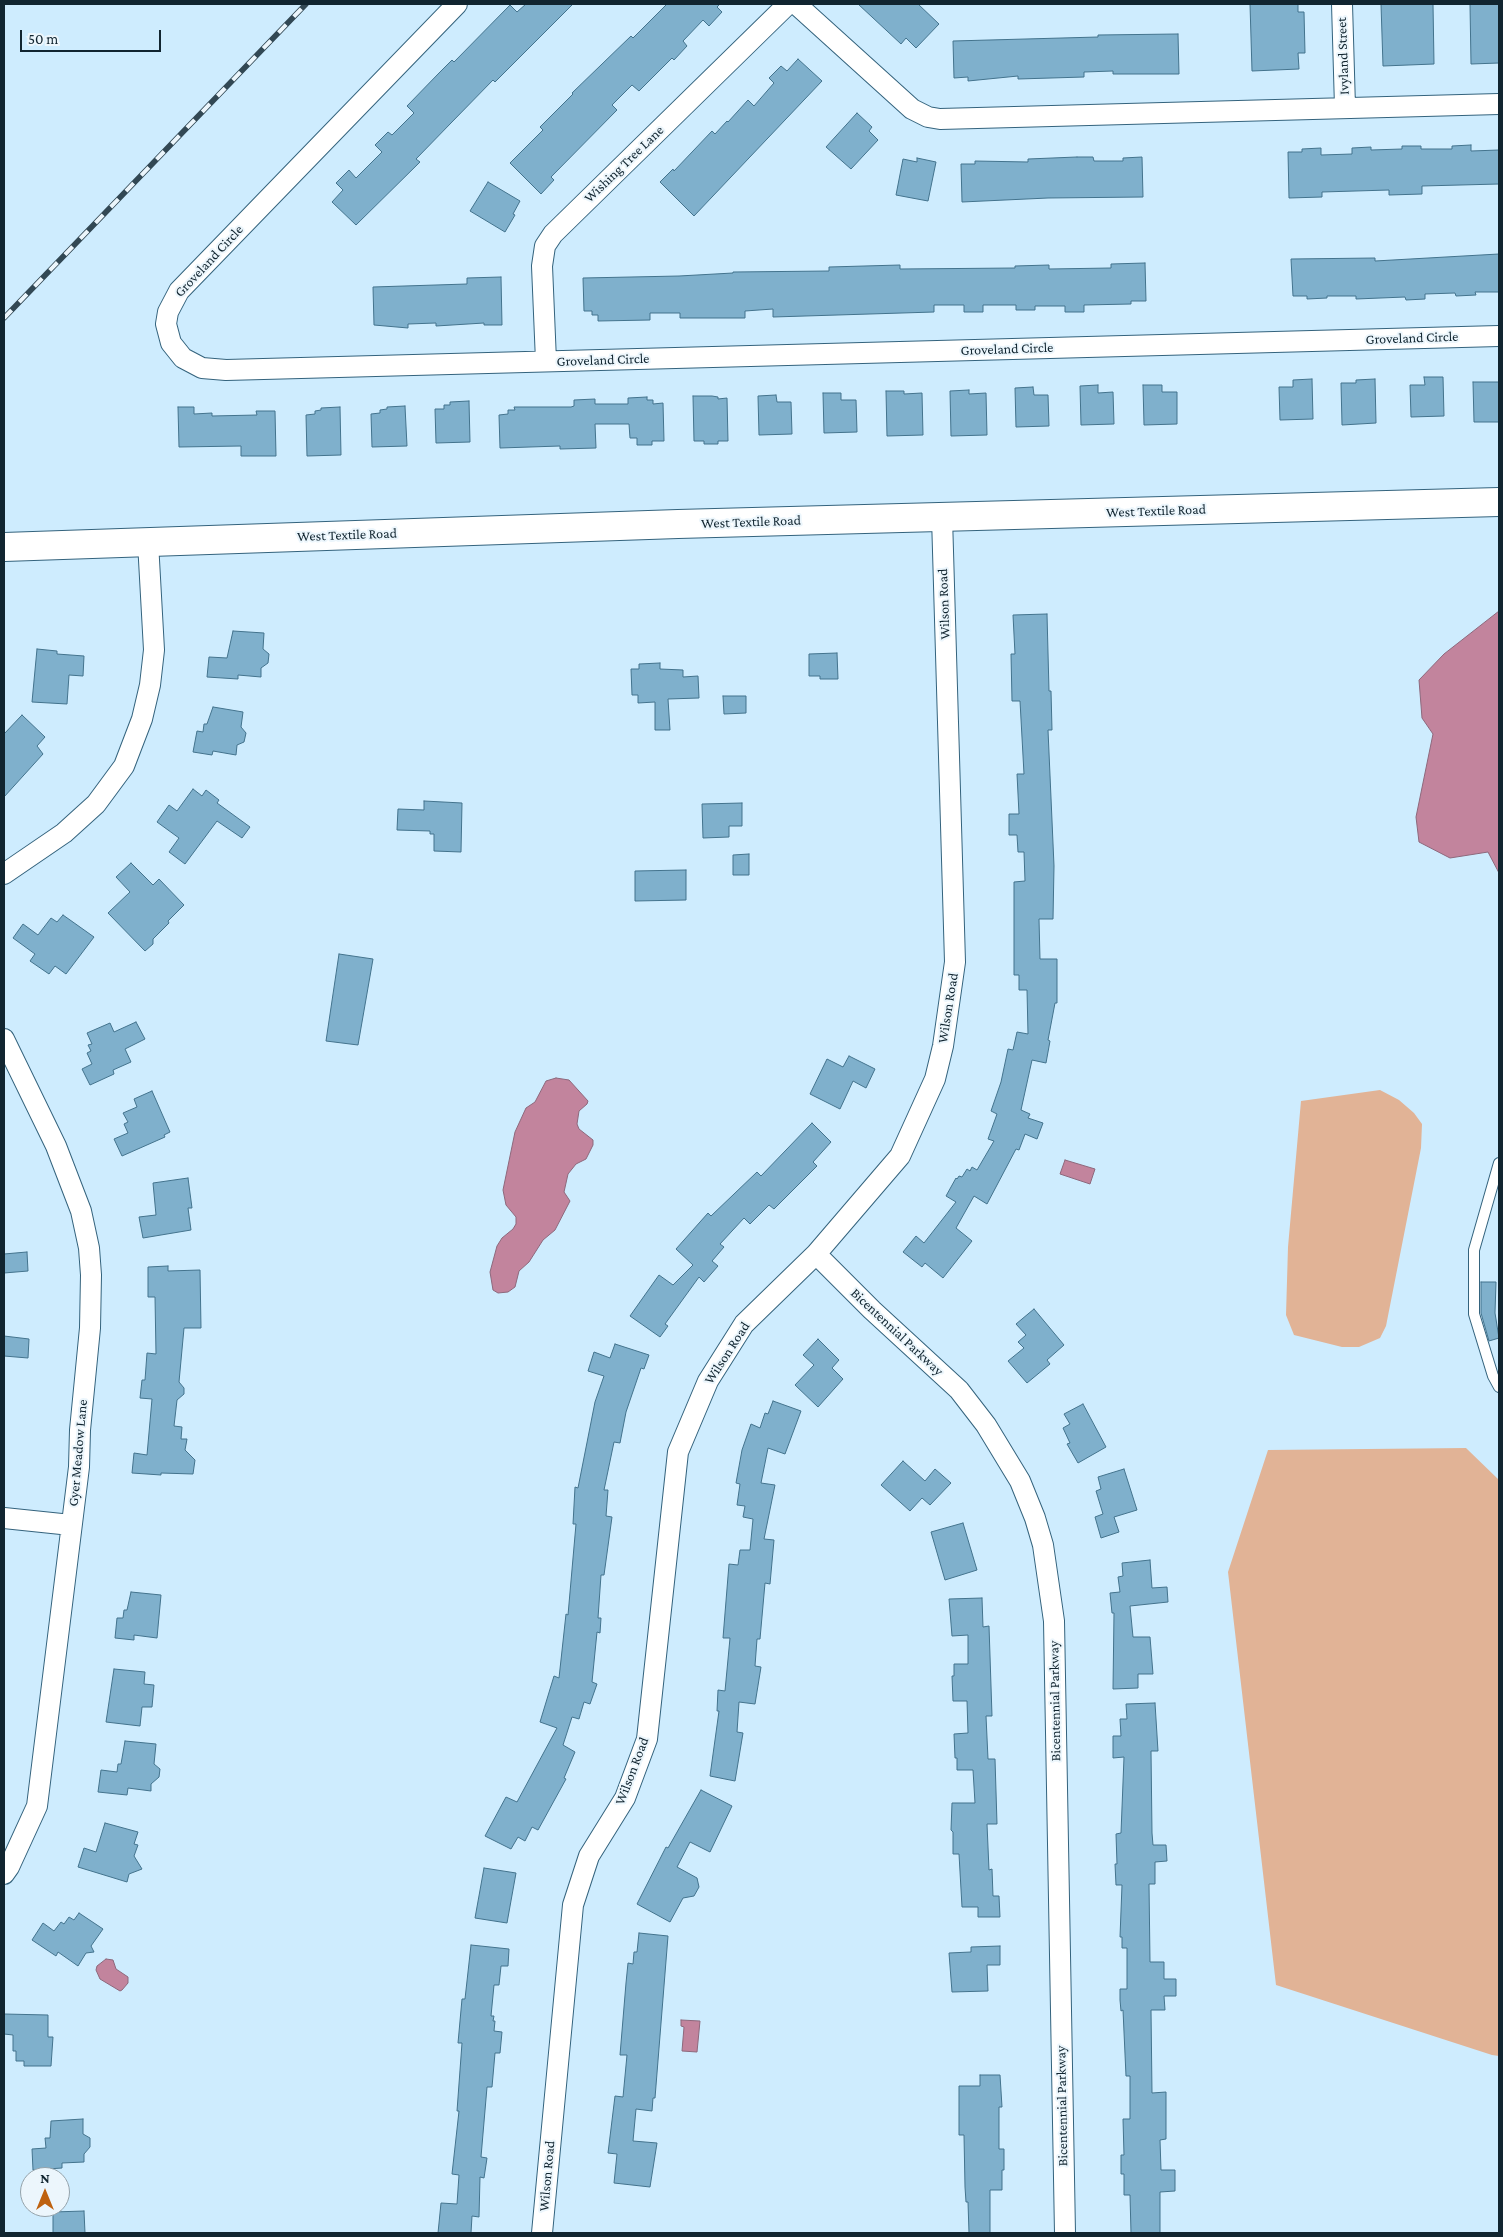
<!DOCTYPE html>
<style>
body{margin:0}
#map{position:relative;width:1503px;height:2237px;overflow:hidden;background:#ceecfe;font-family:"Crimson Pro",serif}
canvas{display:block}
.frame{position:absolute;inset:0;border:5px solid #112530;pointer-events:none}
.north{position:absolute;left:20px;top:2167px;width:50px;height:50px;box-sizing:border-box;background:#ecf6fc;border:1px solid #94a2aa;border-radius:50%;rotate:0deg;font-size:14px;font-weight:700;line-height:20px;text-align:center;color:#112530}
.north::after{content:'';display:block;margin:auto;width:18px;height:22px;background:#be6210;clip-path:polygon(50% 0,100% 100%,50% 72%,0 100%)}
.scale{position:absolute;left:20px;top:30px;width:141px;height:22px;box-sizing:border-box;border:2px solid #112530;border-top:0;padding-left:6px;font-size:15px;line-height:18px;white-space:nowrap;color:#112530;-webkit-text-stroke:4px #ecf6fc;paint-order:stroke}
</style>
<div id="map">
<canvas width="1503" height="2237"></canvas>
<div class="frame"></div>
<div class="north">N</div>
<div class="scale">50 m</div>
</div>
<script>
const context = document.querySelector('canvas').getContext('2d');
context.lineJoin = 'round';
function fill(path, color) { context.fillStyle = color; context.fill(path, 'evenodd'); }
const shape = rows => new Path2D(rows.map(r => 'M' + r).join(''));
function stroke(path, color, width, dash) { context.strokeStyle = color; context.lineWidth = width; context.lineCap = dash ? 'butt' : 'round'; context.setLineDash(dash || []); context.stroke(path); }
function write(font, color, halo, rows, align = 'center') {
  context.font = font + ' "Crimson Pro",serif'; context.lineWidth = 4; context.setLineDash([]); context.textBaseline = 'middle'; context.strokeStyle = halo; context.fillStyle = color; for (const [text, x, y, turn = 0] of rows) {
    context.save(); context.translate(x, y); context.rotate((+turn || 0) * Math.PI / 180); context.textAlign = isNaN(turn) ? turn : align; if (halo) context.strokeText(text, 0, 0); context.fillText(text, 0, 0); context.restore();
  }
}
fill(shape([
 [1380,1090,1399,1100,1414,1113,1422,1124,1421,1148,1386,1326,1380,1338,1359,1347,1342,1347,1294,1335,1286,1315,1288,1247,1301,1101],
 [1466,1448,1499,1480,1499,2056,1492,2055,1276,1985,1228,1572,1268,1450]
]), '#e1b396');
const water = shape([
 [1499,611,1499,873,1488,852,1450,858,1419,842,1416,817,1433,734,1422,718,1419,680,1444,654,1499,611],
 [556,1078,569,1080,588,1101,587,1104,579,1111,577,1124,579,1129,593,1140,593,1145,586,1159,576,1164,568,1174,564,1192,570,1201,555,1230,543,1240,529,1262,519,1271,515,1287,508,1292,498,1293,493,1290,490,1272,497,1246,502,1238,513,1229,516,1224,516,1217,506,1205,503,1190,515,1132,526,1108,535,1102,546,1081,556,1078],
 [1065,1160,1095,1169,1090,1184,1060,1174,1065,1160],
 [106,1959,113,1960,116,1969,128,1977,128,1983,122,1990,120,1991,100,1979,96,1970,97,1966,106,1959],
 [681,2020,700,2021,697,2052,682,2051,684,2027,681,2026,681,2020]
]);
fill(water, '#c2849d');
stroke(water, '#8d687c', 1);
const building = shape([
 [526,4,573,4,495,82,493,80,451,123,416,159,420,162,356,225,332,202,343,190,336,183,349,170,356,178,382,152,375,145,388,132,392,135,414,113,407,106,439,73,452,60,454,62,510,5,517,12,526,4],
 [667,4,720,4,717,7,722,12,709,26,703,20,683,41,687,46,674,60,672,58,639,91,632,85,612,105,617,110,551,177,554,180,541,194,510,163,543,130,540,127,573,94,572,93,631,36,633,38,667,4],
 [858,4,918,4,939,24,916,48,906,38,901,44,858,4],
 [1250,4,1298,4,1298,12,1304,12,1305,53,1298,53,1299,69,1252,71,1250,4],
 [1381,4,1433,4,1434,64,1383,66,1381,4],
 [1470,4,1499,4,1499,63,1471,64,1470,4],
 [1178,34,1179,74,1113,74,1113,71,1084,72,1084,77,1018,79,1018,76,968,81,968,77,954,78,953,41,1098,37,1098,35,1178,34],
 [798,59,822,81,694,216,660,182,673,169,674,171,712,131,715,134,727,121,728,122,748,100,754,106,774,83,769,78,781,66,787,71,798,59],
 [857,113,872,127,869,131,878,140,851,169,826,147,857,113],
 [1471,145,1471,151,1499,150,1499,184,1422,186,1422,194,1389,195,1389,190,1322,192,1322,197,1289,198,1288,152,1302,152,1302,149,1321,148,1321,155,1352,154,1352,148,1371,147,1371,150,1402,149,1402,146,1421,146,1421,149,1452,149,1452,146,1471,145],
 [1077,157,1093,157,1094,161,1123,161,1123,158,1142,157,1143,197,1048,198,962,202,961,164,975,164,975,161,1028,162,1028,159,1077,157],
 [917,158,936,162,928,201,896,195,903,159,917,162,917,158],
 [488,182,520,201,513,214,515,215,505,232,470,211,488,182],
 [1499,254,1499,292,1475,292,1476,295,1456,296,1455,293,1425,294,1425,299,1406,300,1405,297,1356,299,1356,296,1327,296,1327,298,1307,299,1307,296,1293,296,1291,259,1375,258,1375,261,1499,254],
 [1145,263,1146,301,1131,301,1131,304,1084,305,1084,312,1065,312,1065,306,1035,306,1035,310,1016,310,1016,305,983,305,983,312,964,312,964,305,934,305,934,312,773,317,773,309,745,311,745,318,680,318,680,313,650,313,650,320,598,321,598,315,592,315,592,311,584,311,583,278,679,276,733,273,733,272,829,271,829,267,900,265,900,269,1015,268,1015,266,1049,265,1049,269,1111,268,1111,264,1145,263],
 [501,277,502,325,484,325,484,323,436,326,436,323,408,324,408,328,374,325,373,287,467,284,467,278,501,277],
 [1424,377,1443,377,1444,416,1411,417,1410,385,1425,385,1424,377],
 [1312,379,1313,419,1280,420,1279,387,1293,387,1293,380,1312,379],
 [1375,379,1376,423,1342,425,1341,383,1356,383,1356,380,1375,379],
 [1473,382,1499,382,1499,422,1474,422,1473,382],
 [1098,385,1098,393,1113,392,1114,424,1081,425,1080,386,1098,385],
 [1143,385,1162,385,1162,392,1177,392,1177,424,1144,425,1143,385],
 [1033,387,1034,395,1048,395,1049,426,1016,427,1015,388,1033,387],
 [969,390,969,394,986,393,987,435,951,436,950,391,969,390],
 [886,391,904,391,904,394,922,393,923,435,887,436,886,391],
 [823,393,841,393,841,400,856,400,857,432,824,433,823,393],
 [776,395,777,402,791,402,792,434,759,435,758,396,776,395],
 [693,396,712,396,718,397,718,399,727,398,728,441,718,441,718,444,704,444,704,441,694,441,693,396],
 [647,397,647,400,653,400,653,404,663,403,664,441,652,441,652,445,637,445,637,438,630,438,629,424,595,424,596,448,560,449,560,446,500,448,499,415,508,414,508,410,515,410,514,407,571,407,574,406,574,400,595,399,595,404,628,404,628,398,647,397],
 [469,401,470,442,436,443,435,409,444,409,444,405,450,405,450,402,469,401],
 [405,406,407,446,372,447,371,414,380,413,380,410,387,409,387,407,405,406],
 [178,407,194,407,194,414,212,413,212,416,257,415,256,411,275,411,276,456,241,456,241,446,179,447,178,407],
 [340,407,341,455,307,456,306,415,315,414,315,411,321,410,321,408,340,407],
 [1047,614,1049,691,1051,691,1052,730,1048,730,1054,866,1053,919,1039,919,1040,959,1057,959,1057,1003,1055,1003,1048,1040,1050,1041,1046,1063,1032,1060,1021,1110,1030,1114,1028,1118,1043,1123,1037,1139,1025,1134,1019,1150,1016,1149,987,1204,974,1196,956,1228,972,1241,943,1278,925,1263,922,1267,903,1252,916,1236,924,1243,956,1202,946,1196,956,1178,957,1179,959,1176,962,1177,967,1169,970,1171,972,1167,977,1170,994,1141,988,1139,997,1114,991,1111,1001,1082,1008,1049,1013,1050,1017,1032,1028,1034,1027,990,1019,990,1019,975,1014,975,1014,882,1025,881,1024,852,1018,852,1017,835,1009,835,1009,814,1019,814,1017,774,1024,774,1020,701,1012,701,1011,654,1015,654,1013,615,1047,614],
 [233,631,264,633,263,649,269,654,268,663,261,668,261,677,238,675,238,679,207,677,209,657,227,658,233,631],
 [37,649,57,651,57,654,84,656,83,676,69,675,67,704,32,702,37,649],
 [837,653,838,679,820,679,820,676,809,676,809,654,837,653],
 [660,663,660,669,683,670,683,677,698,676,699,698,668,699,670,730,655,730,655,702,638,703,638,695,632,695,631,669,639,669,639,664,660,663],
 [723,696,746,696,746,713,724,714,723,696],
 [213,707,243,712,241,727,246,733,244,742,237,745,236,755,213,751,212,755,193,752,197,731,203,732,204,724,207,724,213,707],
 [22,715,45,737,37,746,43,754,4,797,4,734,22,715],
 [193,789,202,796,206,790,219,800,217,803,250,827,242,838,217,821,185,864,169,852,179,838,157,822,169,805,177,811,193,789],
 [424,801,462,803,461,852,434,851,434,834,430,834,430,831,397,830,398,809,424,810,424,801],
 [742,803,742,826,729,826,729,837,703,838,702,804,742,803],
 [749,854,749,875,733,875,733,855,749,854],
 [131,863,153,885,159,879,184,905,168,921,169,923,153,939,153,944,145,951,108,913,130,892,116,877,131,863],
 [686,870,686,900,635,901,635,871,686,870],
 [63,915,94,937,66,974,55,966,49,974,30,961,35,954,13,938,23,924,38,935,51,918,57,922,63,915],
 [339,954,373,959,358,1045,326,1041,339,954],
 [136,1022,145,1039,125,1049,131,1062,113,1070,114,1074,90,1085,82,1069,92,1064,87,1053,91,1051,88,1045,92,1044,87,1033,110,1023,114,1032,136,1022],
 [849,1056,875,1069,866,1088,853,1081,840,1109,810,1094,827,1059,843,1067,849,1056],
 [152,1091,170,1132,164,1135,165,1137,122,1156,114,1139,128,1133,124,1124,128,1122,123,1113,137,1107,134,1099,152,1091],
 [812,1123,831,1142,813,1162,817,1166,774,1209,769,1205,750,1224,744,1218,720,1244,724,1247,712,1261,718,1266,704,1282,699,1277,665,1324,668,1326,660,1337,630,1316,659,1275,673,1285,693,1265,676,1249,708,1213,711,1216,757,1172,761,1176,812,1123],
 [188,1178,192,1208,188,1208,191,1230,143,1238,139,1217,156,1215,153,1183,188,1178],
 [27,1252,28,1271,4,1273,4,1254,27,1252],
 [168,1266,168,1271,200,1270,201,1328,184,1328,179,1382,184,1388,184,1394,177,1400,174,1426,182,1427,181,1439,187,1439,185,1450,195,1460,193,1474,161,1473,161,1475,132,1473,134,1453,147,1455,152,1399,140,1398,142,1380,145,1380,147,1353,156,1354,155,1297,148,1297,148,1267,168,1266],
 [1481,1282,1496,1282,1495,1313,1499,1338,1489,1341,1481,1313,1481,1282],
 [1034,1309,1064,1345,1047,1360,1050,1364,1027,1383,1008,1361,1024,1348,1018,1342,1026,1335,1016,1324,1034,1309],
 [4,1336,29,1339,28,1358,4,1356,4,1336],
 [818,1339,839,1360,832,1368,843,1379,818,1407,795,1385,814,1365,803,1355,818,1339],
 [615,1344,649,1355,644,1369,641,1368,626,1412,620,1443,614,1442,604,1490,608,1490,606,1516,612,1517,604,1575,601,1575,598,1618,601,1618,600,1633,597,1632,592,1682,597,1684,590,1704,584,1702,579,1719,572,1717,563,1745,575,1752,564,1778,566,1779,538,1830,532,1827,525,1841,518,1837,511,1849,485,1836,506,1797,517,1802,557,1728,540,1722,554,1676,559,1678,566,1614,568,1615,576,1524,573,1524,575,1487,578,1488,595,1402,604,1376,588,1371,594,1352,610,1358,615,1344],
 [773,1401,801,1411,785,1454,768,1448,761,1483,775,1485,764,1539,774,1540,770,1584,765,1583,760,1639,757,1639,755,1666,761,1667,755,1704,739,1702,737,1732,743,1733,735,1781,710,1776,719,1711,717,1711,718,1690,725,1691,730,1638,723,1638,729,1564,738,1565,740,1550,750,1550,753,1519,743,1517,745,1506,737,1505,740,1484,736,1483,742,1450,751,1424,760,1428,765,1413,768,1414,773,1401],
 [1083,1404,1106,1447,1078,1463,1067,1444,1070,1443,1063,1428,1070,1424,1064,1414,1083,1404],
 [903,1461,925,1481,935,1469,951,1483,930,1505,922,1498,910,1511,881,1485,903,1461],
 [1124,1469,1137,1510,1114,1517,1119,1532,1101,1538,1095,1517,1103,1514,1096,1491,1101,1489,1098,1477,1124,1469],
 [963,1523,977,1570,945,1580,931,1532,963,1523],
 [1150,1560,1152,1588,1167,1587,1168,1602,1130,1606,1133,1637,1150,1637,1153,1674,1138,1674,1138,1688,1113,1689,1114,1613,1112,1613,1110,1593,1120,1592,1118,1577,1123,1576,1122,1563,1150,1560],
 [131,1592,161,1595,157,1638,134,1635,134,1640,115,1638,117,1618,123,1618,124,1610,127,1610,131,1592],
 [982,1598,983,1627,989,1626,992,1716,986,1716,988,1759,995,1759,997,1824,987,1824,989,1870,992,1869,993,1896,999,1896,1000,1917,978,1917,978,1907,962,1907,959,1854,953,1854,953,1832,951,1830,952,1803,975,1803,973,1770,957,1770,957,1758,955,1758,954,1734,968,1733,967,1701,953,1701,952,1676,954,1676,954,1664,968,1664,968,1635,952,1636,949,1599,982,1598],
 [114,1669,145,1672,144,1684,154,1685,152,1707,142,1707,140,1726,106,1722,114,1669],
 [1155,1703,1158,1751,1151,1751,1152,1833,1153,1845,1166,1845,1167,1861,1155,1862,1155,1884,1149,1884,1150,1962,1164,1962,1164,1979,1176,1979,1176,1996,1164,1996,1165,2010,1151,2010,1152,2093,1166,2092,1166,2139,1160,2140,1161,2170,1175,2170,1175,2191,1160,2192,1160,2233,1131,2233,1130,2195,1124,2195,1124,2174,1121,2174,1121,2155,1124,2155,1123,2119,1130,2119,1130,2076,1126,2076,1123,2010,1121,2011,1120,2000,1120,1989,1127,1989,1127,1948,1122,1948,1122,1937,1120,1937,1122,1885,1116,1885,1115,1864,1117,1864,1116,1834,1121,1833,1124,1757,1113,1758,1113,1736,1121,1736,1120,1719,1127,1719,1126,1704,1155,1703],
 [125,1741,156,1744,154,1764,160,1769,159,1777,151,1784,151,1791,128,1788,127,1795,98,1792,101,1770,117,1772,118,1764,121,1764,125,1741],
 [701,1790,732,1806,710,1852,690,1842,677,1867,697,1878,699,1887,694,1896,683,1898,670,1922,637,1904,666,1847,668,1848,701,1790],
 [105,1823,138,1832,134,1844,138,1845,134,1856,142,1869,129,1874,127,1882,78,1867,84,1848,96,1852,105,1823],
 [484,1868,516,1873,507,1923,475,1918,484,1868],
 [79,1913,103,1929,91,1946,94,1952,86,1953,78,1966,58,1952,56,1956,32,1940,43,1923,54,1931,61,1922,64,1924,69,1917,74,1920,79,1913],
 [639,1933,668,1936,655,2098,653,2098,652,2111,636,2109,633,2141,657,2143,650,2187,614,2183,617,2154,608,2153,615,2096,623,2097,627,2055,620,2055,626,1983,628,1963,633,1964,634,1952,637,1952,639,1933],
 [471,1945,509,1949,508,1966,501,1966,499,1985,494,1985,491,2016,494,2016,493,2021,495,2021,494,2031,502,2032,500,2053,495,2053,492,2087,487,2087,481,2157,487,2158,484,2178,480,2177,479,2217,472,2216,471,2233,438,2233,441,2203,457,2204,459,2175,452,2174,459,2111,457,2111,462,2043,458,2043,462,1999,465,1999,471,1945],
 [1000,1946,1000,1965,987,1965,988,1991,952,1992,949,1953,971,1952,971,1947,1000,1946],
 [4,2014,48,2015,48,2037,53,2037,51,2066,24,2066,24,2061,16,2061,16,2051,13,2051,13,2035,4,2034,4,2014],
 [980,2075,1000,2075,1002,2107,999,2107,999,2149,1004,2149,1004,2170,1002,2170,1002,2190,990,2190,990,2233,969,2233,968,2202,966,2202,965,2187,964,2135,959,2135,959,2086,980,2086,980,2075],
 [83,2119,83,2134,90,2138,90,2147,84,2154,84,2162,62,2163,62,2168,33,2170,32,2149,46,2148,45,2138,50,2138,51,2121,83,2119],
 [84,2211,85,2233,53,2233,53,2212,84,2211]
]);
fill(building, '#7fb0cc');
stroke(building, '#43738d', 1);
const lane = shape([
 [1499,1163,1474,1250,1474,1314,1493,1376,1499,1387]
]);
const street = shape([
 [457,4,179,291,168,312,166,324,171,343,183,358,202,368,226,370,1499,336],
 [796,4,912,109,928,117,940,119,1499,104],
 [1342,4,1345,107],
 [546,361,542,266,545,246,553,234,788,4],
 [4,874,64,833,96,804,124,766,142,719,150,685,154,650,148,542],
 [4,1039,56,1146,81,1211,89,1248,91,1275,90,1328,80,1430,79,1467,37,1806,9,1867,4,1874],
 [816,1254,872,1310,959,1390,986,1425,1020,1481,1035,1518,1043,1545,1054,1621,1065,2233],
 [4,1518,71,1525],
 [542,2233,573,1905,589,1856,625,1798,647,1739,678,1452,708,1381,744,1324,816,1254,900,1156,935,1079,943,1046,955,962,942,517]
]);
const secondary = shape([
 [4,547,678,524,1499,502]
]);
stroke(lane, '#34637d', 12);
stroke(street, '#34637d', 22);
stroke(secondary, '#34637d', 30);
stroke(lane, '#fff', 10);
stroke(street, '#fff', 20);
stroke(secondary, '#fff', 28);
const rail = shape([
 [4,318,306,4]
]);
stroke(rail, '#324854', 5.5);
stroke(rail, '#ecf6fc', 4, [11]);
write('14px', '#112530', '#ecf6fc', [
 ["Ivyland Street",1343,56,-92],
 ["Wishing Tree Lane",624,164,-44],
 ["Groveland Circle",209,261,-47],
 ["Groveland Circle",1412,338,-2],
 ["Groveland Circle",1007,349,-2],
 ["Groveland Circle",603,360,-2],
 ["West Textile Road",1156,511,-2],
 ["West Textile Road",751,522,-2],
 ["West Textile Road",347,535,-2],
 ["Wilson Road",944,604,-92],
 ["Wilson Road",948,1008,-81],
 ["Bicentennial Parkway",897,1332,43],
 ["Wilson Road",727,1353,-57],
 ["Gyer Meadow Lane",78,1453,-85],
 ["Bicentennial Parkway",1055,1701,-91],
 ["Wilson Road",632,1771,-69],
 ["Bicentennial Parkway",1062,2106,-91],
 ["Wilson Road",547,2176,-85]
]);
</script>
